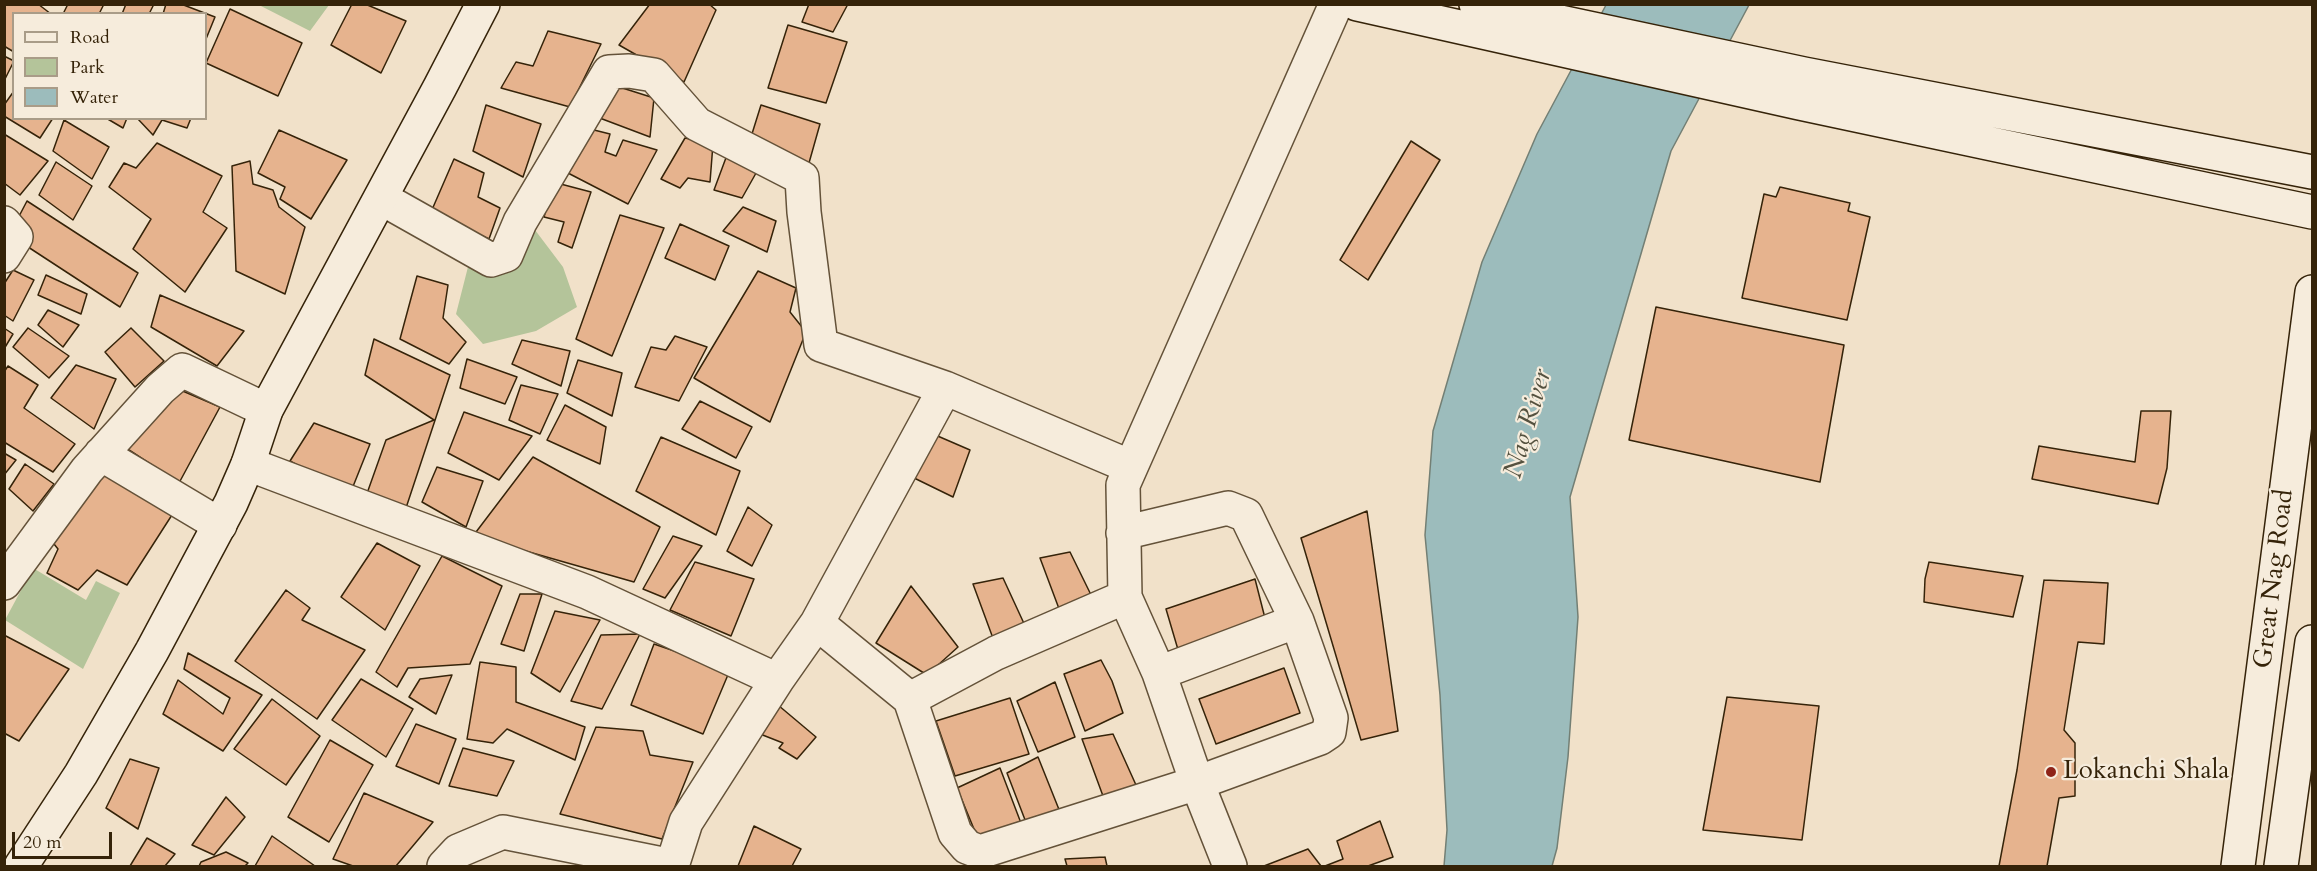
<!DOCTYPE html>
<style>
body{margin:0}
#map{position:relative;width:2317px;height:871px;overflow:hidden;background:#f1e1c9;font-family:Cardo,serif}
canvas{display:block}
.frame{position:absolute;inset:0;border:6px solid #352309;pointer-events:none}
.legend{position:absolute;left:12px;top:12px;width:195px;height:108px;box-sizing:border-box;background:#f6ecdc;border:2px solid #a99c88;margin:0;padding:8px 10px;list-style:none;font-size:18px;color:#352309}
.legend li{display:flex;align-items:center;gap:12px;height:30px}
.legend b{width:30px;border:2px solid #a99c88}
.scale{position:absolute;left:12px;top:832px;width:100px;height:27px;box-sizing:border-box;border:3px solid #352309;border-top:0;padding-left:8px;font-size:18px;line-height:21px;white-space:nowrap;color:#352309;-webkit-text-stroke:4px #f6ecdc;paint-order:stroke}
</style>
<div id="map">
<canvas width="2317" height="871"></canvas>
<div class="frame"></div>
<ul class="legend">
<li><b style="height:8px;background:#f6ecdc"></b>Road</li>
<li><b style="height:16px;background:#b4c49a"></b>Park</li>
<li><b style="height:16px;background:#9cbcbc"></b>Water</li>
</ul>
<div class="scale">20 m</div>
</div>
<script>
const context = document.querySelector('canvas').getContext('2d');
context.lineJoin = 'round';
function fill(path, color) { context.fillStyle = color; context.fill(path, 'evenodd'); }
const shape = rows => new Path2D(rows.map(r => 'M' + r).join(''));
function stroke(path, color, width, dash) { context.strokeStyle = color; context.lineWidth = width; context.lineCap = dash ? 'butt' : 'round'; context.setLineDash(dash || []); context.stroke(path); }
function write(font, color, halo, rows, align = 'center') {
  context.font = font + ' Cardo,serif'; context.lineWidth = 4.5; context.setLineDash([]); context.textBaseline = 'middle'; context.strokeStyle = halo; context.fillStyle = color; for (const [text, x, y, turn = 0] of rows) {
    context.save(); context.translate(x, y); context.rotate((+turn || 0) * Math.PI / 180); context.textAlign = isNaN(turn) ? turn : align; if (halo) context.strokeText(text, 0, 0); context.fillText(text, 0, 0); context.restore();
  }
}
fill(shape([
 [259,5,259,4,329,5,310,31],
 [532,226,563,267,577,307,536,331,483,344,456,314,469,263],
 [33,568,86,600,96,581,120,593,83,669,5,620]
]), '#b4c49a');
const water = shape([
 [1606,5,1749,5,1671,151,1570,497,1578,617,1568,757,1557,848,1552,866,1444,866,1447,830,1440,695,1425,535,1433,431,1482,262,1537,134,1606,5]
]);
fill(water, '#9cbcbc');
stroke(water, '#737f74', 1.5);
const building = shape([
 [4,4,38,4,51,14,14,14,14,52,4,46,4,4],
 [68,4,104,4,99,14,65,14,64,12,68,4],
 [126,4,154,4,149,14,122,14,126,4],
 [166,4,181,4,215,17,206,39,206,14,163,14,166,4],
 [352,4,365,4,406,21,381,73,331,45,352,4],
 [650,4,709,4,716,10,684,82,619,45,650,4],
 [809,4,848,4,833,32,802,22,809,4],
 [230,9,302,43,278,96,206,63,230,9],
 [788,25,847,42,826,103,768,88,788,25],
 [548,31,601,44,570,107,501,88,516,62,533,66,548,31],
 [4,56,14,61,4,81,4,56],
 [613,85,654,98,650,137,597,117,613,85],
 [14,91,14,118,53,118,40,138,4,116,4,105,14,91],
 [486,105,541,124,523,177,473,151,486,105],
 [761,105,820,124,807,170,751,137,761,105],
 [106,118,127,118,123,128,106,118],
 [137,118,191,118,187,128,162,120,153,135,137,118],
 [64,120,109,147,92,179,53,151,64,120],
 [586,128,610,134,605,152,616,156,623,140,657,150,628,204,566,172,586,128],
 [279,130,347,160,311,219,280,199,285,187,258,173,279,130],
 [4,134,48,161,20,195,4,183,4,134],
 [685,138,713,144,710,182,688,178,680,188,661,179,685,138],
 [1411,141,1440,160,1368,280,1340,260,1411,141],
 [157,143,222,176,203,212,227,228,185,292,133,249,151,219,109,187,124,163,136,168,157,143],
 [727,155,760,166,742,198,714,190,727,155],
 [454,159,484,173,478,197,500,208,489,239,431,212,454,159],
 [250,161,253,184,273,190,279,207,305,227,285,294,236,271,232,166,250,161],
 [56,162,92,186,73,220,39,195,56,162],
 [553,182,591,192,572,248,558,242,564,222,544,217,553,182],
 [1780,187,1850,203,1848,211,1870,217,1847,320,1742,298,1764,194,1776,197,1780,187],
 [27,201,138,273,120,307,25,245,16,222,27,201],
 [743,207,776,221,767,252,723,231,743,207],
 [620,215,664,228,612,356,576,339,620,215],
 [680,224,729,246,715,280,665,258,680,224],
 [13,270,34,280,13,321,4,315,4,284,13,270],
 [758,271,796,288,790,312,806,332,770,422,694,378,758,271],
 [46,275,87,294,81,314,38,295,46,275],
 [417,276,448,285,443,318,466,342,449,364,400,339,417,276],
 [160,295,244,331,217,366,151,327,160,295],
 [1656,307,1844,345,1820,482,1629,440,1656,307],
 [48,310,79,325,63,347,38,325,48,310],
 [4,328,13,334,4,349,4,328],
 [28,328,69,356,49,378,13,347,28,328],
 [131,328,164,361,135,387,105,352,131,328],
 [675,336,707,347,679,401,635,387,651,347,666,350,675,336],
 [374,339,450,375,403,517,365,499,386,440,434,420,365,375,374,339],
 [522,340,570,351,561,386,512,364,522,340],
 [467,359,517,377,505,404,460,388,467,359],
 [578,360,622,373,612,416,567,393,578,360],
 [76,365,116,379,94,429,51,398,76,365],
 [8,366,38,385,24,408,75,444,53,472,4,442,4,372,8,366],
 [521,385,558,394,540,434,509,420,521,385],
 [178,389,220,407,179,483,123,446,178,389],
 [700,401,752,427,736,458,682,429,700,401],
 [565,405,606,427,600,464,547,440,565,405],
 [2141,411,2171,411,2167,468,2158,504,2032,479,2039,446,2135,462,2141,411],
 [464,412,532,436,499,480,448,453,464,412],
 [314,423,370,444,350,494,290,461,314,423],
 [933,434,970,450,953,497,910,476,933,434],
 [661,437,740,471,716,535,636,491,661,437],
 [4,453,16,460,4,475,4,453],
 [533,457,660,527,634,582,473,536,533,457],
 [25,464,54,484,33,511,9,489,25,464],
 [437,467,483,481,466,527,422,502,437,467],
 [105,472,179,504,127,585,97,570,78,590,47,573,58,549,50,539,105,472],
 [748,507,772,525,752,566,727,551,748,507],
 [1367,511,1398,731,1361,740,1301,538,1367,511],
 [673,536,702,546,665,598,643,589,673,536],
 [377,543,420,566,385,630,341,597,377,543],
 [1070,552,1095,603,1061,614,1040,558,1070,552],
 [442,556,502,586,470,664,408,668,397,687,376,672,442,556],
 [695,562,754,579,731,636,670,610,695,562],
 [1929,562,2023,576,2013,617,1924,602,1925,579,1929,562],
 [1003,578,1027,630,994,641,973,584,1003,578],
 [1255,579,1267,626,1179,653,1166,609,1255,579],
 [2044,580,2108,583,2104,644,2078,642,2064,730,2075,743,2075,796,2059,798,2047,866,1999,866,2017,770,2044,580],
 [911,586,958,647,927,675,876,643,911,586],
 [286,590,310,608,302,620,365,650,317,719,235,661,286,590],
 [520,594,542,594,524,651,501,644,520,594],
 [555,611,600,620,560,692,531,673,555,611],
 [640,634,602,709,571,701,601,635,640,634],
 [4,635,69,669,19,741,4,733,4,635],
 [654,644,730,670,703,734,631,705,654,644],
 [188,653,262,695,223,751,163,714,178,680,223,714,230,698,184,669,188,653],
 [1101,660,1112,681,1123,713,1085,731,1064,674,1101,660],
 [480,662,516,667,516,702,585,727,575,760,507,729,493,743,467,739,480,662],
 [1284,668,1300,713,1216,744,1199,699,1284,668],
 [452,675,436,714,409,697,420,679,452,675],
 [361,679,413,709,386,757,332,720,361,679],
 [1055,682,1075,737,1038,752,1017,701,1055,682],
 [1727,697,1819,706,1802,840,1703,830,1727,697],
 [1010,698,1029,754,955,776,936,721,1010,698],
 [272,699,320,736,286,785,234,749,272,699],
 [772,700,816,737,797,759,779,748,783,743,755,732,772,700],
 [416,724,456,739,439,784,396,766,416,724],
 [596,727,643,731,650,755,693,762,662,839,560,814,596,727],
 [1113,734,1136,785,1103,796,1082,739,1113,734],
 [330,740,373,765,329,842,288,817,330,740],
 [463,748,514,761,497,796,449,786,463,748],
 [1038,757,1060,812,1027,825,1007,773,1038,757],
 [130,759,159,768,138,829,106,808,130,759],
 [1000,768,1024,831,981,846,957,788,1000,768],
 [364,793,433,822,396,866,353,866,333,859,364,793],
 [226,797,245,817,214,855,192,845,226,797],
 [1380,821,1393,857,1368,866,1325,866,1343,859,1337,841,1380,821],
 [754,826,801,849,792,866,738,866,754,826],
 [272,836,315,866,255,866,272,836],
 [147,838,175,854,165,866,130,866,147,838],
 [1308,849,1321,866,1264,866,1308,849],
 [226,852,248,863,245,866,199,866,201,862,226,852],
 [1105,857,1107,866,1067,866,1065,859,1105,857]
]);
fill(building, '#e6b38e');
stroke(building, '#352309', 1.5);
const street = shape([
 [381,198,491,260,506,255,520,222,609,72,629,71,654,75,697,124,802,178,804,212,821,345,945,388,1131,467],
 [4,223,16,237,4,256],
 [101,454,220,525],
 [248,464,587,592,777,680,817,623,910,699,996,653,1125,597],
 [4,583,87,470,160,389,182,370,266,410],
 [817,623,945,388],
 [1159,673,1297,621],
 [910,699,955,833,967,847,980,852,1197,783,1320,738,1329,732,1331,718,1297,621,1246,515,1228,508,1123,533],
 [444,866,458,851,503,832,672,866],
 [672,866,686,822,777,680],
 [1230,866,1197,783,1159,673,1125,597,1123,485,1336,4]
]);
const secondary = shape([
 [1357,4,1799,103,2312,212],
 [1476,4,1804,74,2312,172],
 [21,866,81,774,152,651,231,503,248,464,266,410,440,87,483,4],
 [2238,866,2312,292],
 [2281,866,2312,642]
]);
stroke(street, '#645239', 36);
stroke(secondary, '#352309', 36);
stroke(street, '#f6ecdc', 33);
stroke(secondary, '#f6ecdc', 33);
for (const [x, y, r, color] of [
 [2051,772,6,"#8f2418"]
]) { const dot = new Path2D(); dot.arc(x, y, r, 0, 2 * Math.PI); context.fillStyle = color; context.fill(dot); stroke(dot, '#f6ecdc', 2); }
write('26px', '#352309', '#f6ecdc', [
 ["Great Nag Road",2275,579,-83]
]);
write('26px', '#352309', '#f6ecdc', [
 ["Lokanchi Shala",2063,772]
], 'left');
write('italic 27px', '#54513f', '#f6ecdc', [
 ["Nag River",1529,424,-74]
]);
</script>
